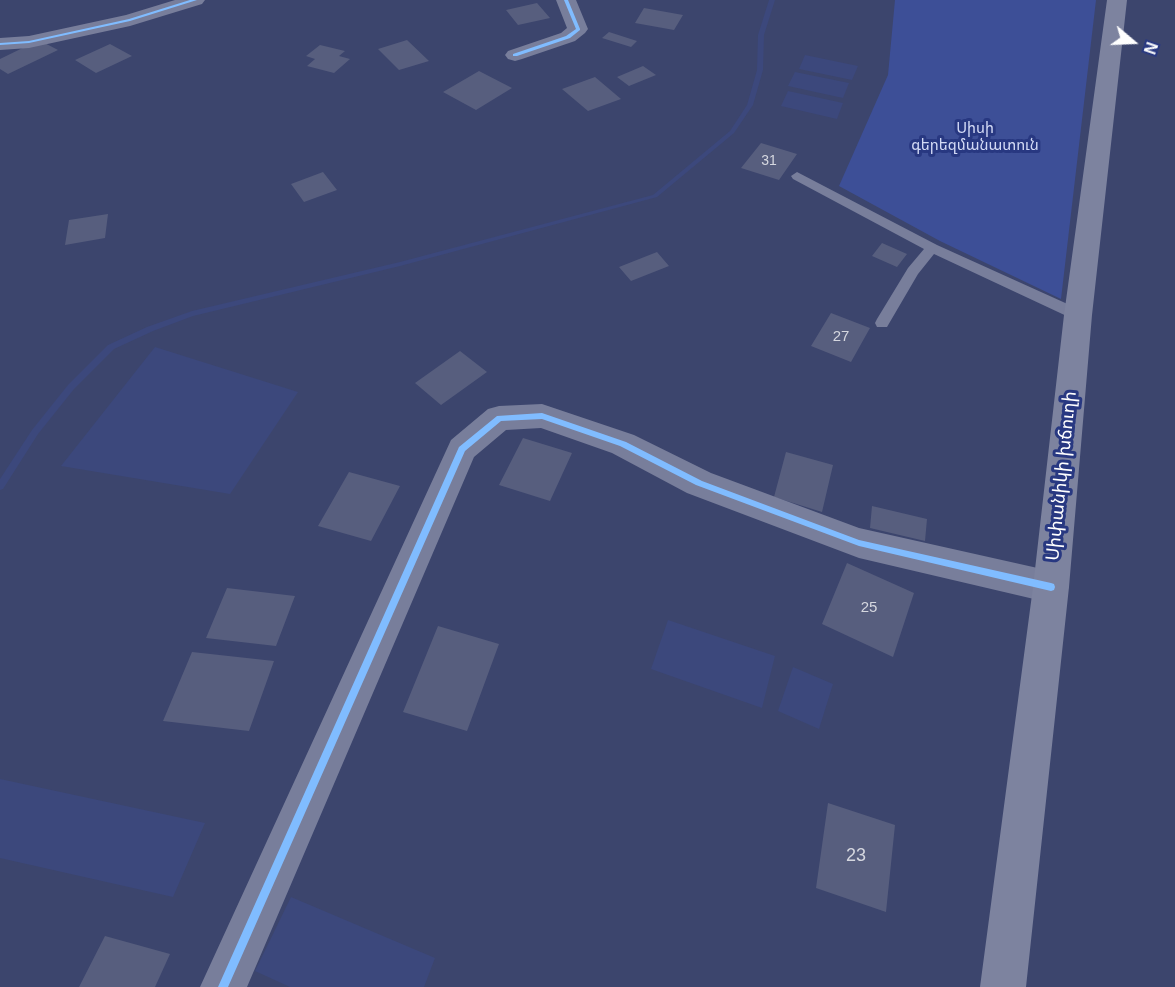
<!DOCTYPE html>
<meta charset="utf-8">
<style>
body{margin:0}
#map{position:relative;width:1175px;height:987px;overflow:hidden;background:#3c456d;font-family:Arial,sans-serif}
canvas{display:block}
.north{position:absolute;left:1103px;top:12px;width:60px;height:60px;-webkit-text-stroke:4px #283881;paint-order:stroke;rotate:109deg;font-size:16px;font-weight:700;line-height:24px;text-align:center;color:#fff}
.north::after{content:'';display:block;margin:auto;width:21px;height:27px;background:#fff;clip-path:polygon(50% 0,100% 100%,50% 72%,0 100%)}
</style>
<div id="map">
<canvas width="1175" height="987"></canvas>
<div class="north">N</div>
</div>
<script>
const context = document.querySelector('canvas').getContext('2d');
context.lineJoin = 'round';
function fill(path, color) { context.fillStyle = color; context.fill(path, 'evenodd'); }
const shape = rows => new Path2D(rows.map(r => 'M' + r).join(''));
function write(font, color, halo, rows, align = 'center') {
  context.font = font + ' Arial,"Noto Sans Armenian",sans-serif'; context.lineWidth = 6; context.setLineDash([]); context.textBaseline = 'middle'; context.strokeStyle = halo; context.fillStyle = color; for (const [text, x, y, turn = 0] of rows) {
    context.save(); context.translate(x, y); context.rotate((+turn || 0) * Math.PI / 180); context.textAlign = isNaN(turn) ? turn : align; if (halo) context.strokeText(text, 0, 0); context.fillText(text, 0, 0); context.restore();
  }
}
fill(shape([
 [895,0,1096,0,1061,299,940,241,839,186,888,75]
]), '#3d4f97');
fill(shape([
 [805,55,858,66,852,80,799,69],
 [795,72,849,83,843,98,788,86],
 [788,91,843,103,837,119,781,106],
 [155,347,298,392,230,494,61,466],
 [668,620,775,656,762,708,651,669],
 [793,667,833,684,819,729,778,711],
 [0,779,205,823,173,897,0,858],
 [291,897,435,958,424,987,290,987,255,971]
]), '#3c487c');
fill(shape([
 [769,0,775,0,764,35,763,70,753,105,734,133,657,197,400,266,193,316,153,331,114,349,74,389,38,434,3,489,0,490,0,479,32,430,68,385,108,345,147,327,192,311,400,262,653,195,730,131,747,105,757,70,758,35,769,0]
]), '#3c487c');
fill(shape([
 [537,3,550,18,518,25,506,10],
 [644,8,683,15,674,30,635,23],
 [609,32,637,41,631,47,602,38],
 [39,40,58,50,8,74,0,69,0,59],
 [407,40,429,61,399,70,378,49],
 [110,44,132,56,96,73,75,60],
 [320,45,345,51,339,56,350,59,334,73,307,66,315,59,306,56],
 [643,66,656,75,629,86,617,77],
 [479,71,512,88,476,110,443,92],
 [595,77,621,99,588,111,562,89],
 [761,143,797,154,779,180,741,168],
 [323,172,337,190,304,202,291,184],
 [108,214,105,238,65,245,69,220],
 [882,243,907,254,897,267,872,256],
 [657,252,669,266,631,281,619,267],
 [831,313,870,328,851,362,811,346],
 [460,351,487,372,441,405,415,383],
 [523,438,572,453,550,501,499,485],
 [786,452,833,465,822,512,774,497],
 [349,472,400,486,371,541,318,526],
 [872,506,927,519,925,541,870,528],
 [847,563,914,593,893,657,822,624],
 [227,588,295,596,276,646,206,638],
 [438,626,499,644,467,731,403,712],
 [192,652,274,661,249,731,163,721],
 [828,803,895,825,886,912,816,888],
 [105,936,170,954,155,987,79,987]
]), '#575e7e');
fill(shape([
 [797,172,937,245,1083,311,1085,315,1078,320,1073,319,934,254,918,274,887,327,877,327,875,323,877,319,908,268,924,249,793,179,791,176,797,172]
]), '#787e9b');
fill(shape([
 [175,0,205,0,202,4,130,26,29,48,0,50,0,38,29,36,126,15,175,0],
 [556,0,576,0,588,29,585,33,575,41,522,59,515,61,508,59,505,55,508,51,561,33,567,28,556,0],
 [542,404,634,435,711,473,859,528,1051,571,1064,576,1069,587,1064,598,1051,603,859,558,687,493,612,453,541,428,506,430,474,457,247,987,200,987,451,440,488,409,499,406,542,404]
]), '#787e9b');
fill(shape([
 [1107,0,1127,0,1092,315,1069,587,1026,987,980,987,1033,587,1064,315,1107,0]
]), '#7d839f');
fill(shape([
 [190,0,197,0,130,21,29,43,0,45,0,43,29,41,129,19,190,0],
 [564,0,568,0,580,29,580,30,570,38,517,56,513,56,513,54,566,36,576,29,564,0],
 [542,413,626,442,702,481,859,540,1051,583,1054,584,1055,587,1054,590,1051,591,859,546,696,485,620,446,542,419,501,421,465,451,228,987,218,987,459,447,497,416,542,413]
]), '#80bcff');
write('14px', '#d5d7df', null, [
 ["31",769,161]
]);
write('15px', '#d3daf5', '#283881', [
 ["Սիսի",975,129],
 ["գերեզմանատուն",975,146]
]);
write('15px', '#d5d7df', null, [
 ["27",841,337],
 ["25",869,608]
]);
write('18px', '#fff', '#283881', [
 ["Սիփանիկի խճուղի",1062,476,-84]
]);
write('18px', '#d5d7df', null, [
 ["23",856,856]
]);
</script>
